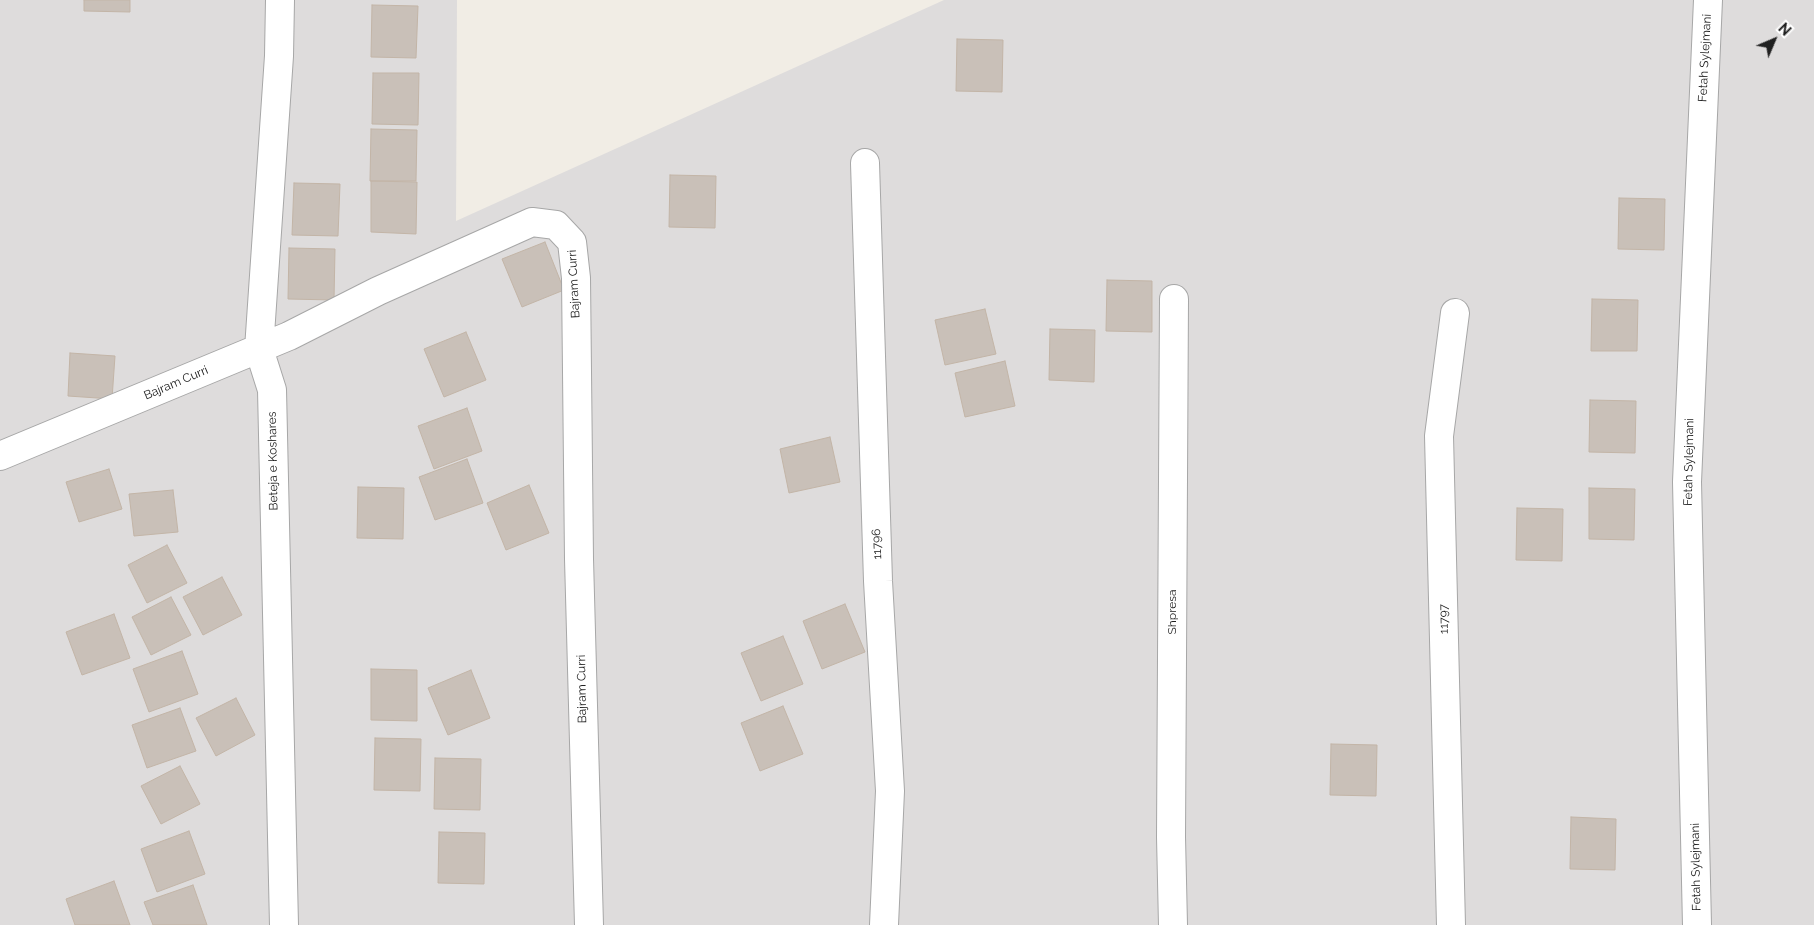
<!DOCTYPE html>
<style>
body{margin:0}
#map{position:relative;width:1814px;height:925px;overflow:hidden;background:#f1ede5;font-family:Raleway,sans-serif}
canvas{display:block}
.north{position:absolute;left:1749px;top:15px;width:50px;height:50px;-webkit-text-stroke:4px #fff;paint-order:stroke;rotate:45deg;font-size:14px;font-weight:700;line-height:20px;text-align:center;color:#202020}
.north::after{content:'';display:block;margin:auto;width:18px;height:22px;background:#202020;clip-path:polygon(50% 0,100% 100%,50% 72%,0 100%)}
</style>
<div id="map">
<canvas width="1814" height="925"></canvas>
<div class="north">N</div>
</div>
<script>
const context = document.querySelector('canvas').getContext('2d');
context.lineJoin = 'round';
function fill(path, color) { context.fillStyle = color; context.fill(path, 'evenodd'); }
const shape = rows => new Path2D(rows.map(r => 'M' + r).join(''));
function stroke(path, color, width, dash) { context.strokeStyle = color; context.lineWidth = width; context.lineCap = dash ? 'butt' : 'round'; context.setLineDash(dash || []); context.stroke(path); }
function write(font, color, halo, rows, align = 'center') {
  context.font = font + ' Raleway,sans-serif'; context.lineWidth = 5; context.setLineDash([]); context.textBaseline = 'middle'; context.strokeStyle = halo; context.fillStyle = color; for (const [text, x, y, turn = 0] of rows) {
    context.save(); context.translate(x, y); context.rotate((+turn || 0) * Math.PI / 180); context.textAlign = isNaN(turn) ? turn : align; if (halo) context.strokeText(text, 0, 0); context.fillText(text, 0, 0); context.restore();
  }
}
fill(shape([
 [0,0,457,0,456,221,944,0,1814,0,1814,925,0,925]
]), '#dedcdc');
const building = shape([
 [84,0,130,0,130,12,84,11,84,0],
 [372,5,418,6,416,58,371,57,372,5],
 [957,39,1003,40,1002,92,956,91,957,39],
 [373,73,419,73,418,125,372,124,373,73],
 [371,129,417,130,416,181,370,181,371,129],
 [670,175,716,176,715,228,669,227,670,175],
 [371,181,417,182,416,234,371,232,371,181],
 [294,183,340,184,338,236,292,235,294,183],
 [1619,198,1665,199,1664,250,1618,249,1619,198],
 [545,242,564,290,522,307,502,259,545,242],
 [289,248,335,249,334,300,288,299,289,248],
 [1107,280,1152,281,1152,332,1106,331,1107,280],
 [1592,299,1638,300,1637,351,1591,351,1592,299],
 [985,309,996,354,945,365,935,320,985,309],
 [1050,329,1095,330,1094,382,1049,380,1050,329],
 [466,332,486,380,444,397,424,349,466,332],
 [70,353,115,356,112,399,68,396,70,353],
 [1005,361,1015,406,965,417,955,373,1005,361],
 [1590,400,1636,401,1635,453,1589,452,1590,400],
 [467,408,482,451,434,469,418,426,467,408],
 [830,437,840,482,789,493,780,449,830,437],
 [467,459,483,503,435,520,419,477,467,459],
 [109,469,122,509,79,522,66,482,109,469],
 [529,485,549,533,506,550,487,503,529,485],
 [358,487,404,488,403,539,357,538,358,487],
 [1589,488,1635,489,1634,540,1589,539,1589,488],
 [173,490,178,532,134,536,129,494,173,490],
 [1517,508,1563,509,1562,561,1516,560,1517,508],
 [167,545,187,583,147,603,128,565,167,545],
 [222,577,242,615,203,635,183,597,222,577],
 [171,597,191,635,151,655,132,617,171,597],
 [845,604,865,652,822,669,803,621,845,604],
 [114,614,130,658,82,675,66,632,114,614],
 [783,636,803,684,761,701,741,653,783,636],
 [182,651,198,694,149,712,133,669,182,651],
 [371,669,417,670,417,721,371,720,371,669],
 [471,670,490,718,448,735,428,688,471,670],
 [236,698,255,735,216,756,196,718,236,698],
 [783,706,803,754,760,771,741,723,783,706],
 [180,708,196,751,147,768,132,725,180,708],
 [375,738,421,739,420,791,374,790,375,738],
 [1331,744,1377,745,1376,796,1330,795,1331,744],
 [435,758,481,759,480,810,434,809,435,758],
 [180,766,200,804,161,824,141,786,180,766],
 [1571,817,1616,819,1615,870,1570,869,1571,817],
 [189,831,205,874,157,892,141,849,189,831],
 [439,832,485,833,484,884,438,883,439,832],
 [114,881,130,925,75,925,66,899,114,881],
 [193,885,207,925,153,925,144,902,193,885]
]);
fill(building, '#c9c0b8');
stroke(building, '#c3b5a7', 1);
const minor = shape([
 [280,0,279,56,259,349,272,390,284,925],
 [865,163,878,581,890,791,884,925],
 [0,456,289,336,378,291,532,222,556,225,572,242,576,278,579,559,589,925],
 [1173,925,1171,837,1174,299],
 [1451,925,1439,436,1455,313],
 [1697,925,1687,482,1708,0]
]);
stroke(minor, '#a7a7a7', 30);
stroke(minor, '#fff', 28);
write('12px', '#202020', '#fff', [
 ["Fetah Sylejmani",1705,58,-87],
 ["Bajram Curri",574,284,-93],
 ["Bajram Curri",176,383,-23],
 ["Beteja e Koshares",273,461,-91],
 ["Fetah Sylejmani",1689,462,-89],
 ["11796",877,544,-92],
 ["Shpresa",1172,612,-90],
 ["11797",1444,619,-91],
 ["Bajram Curri",582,689,-91],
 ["Fetah Sylejmani",1696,867,-91]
]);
</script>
